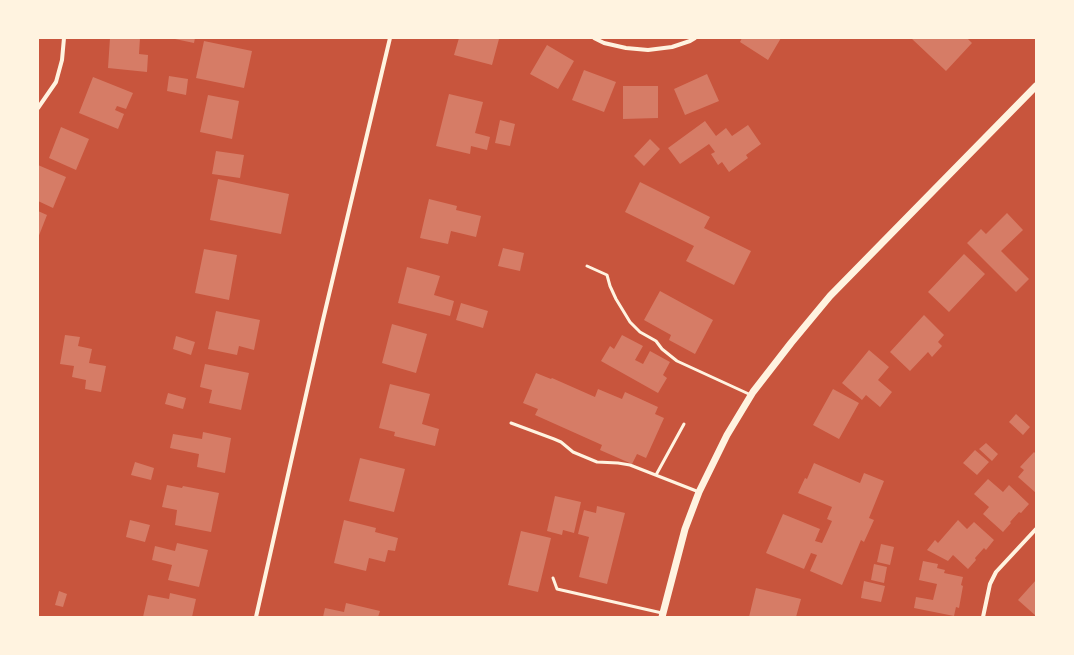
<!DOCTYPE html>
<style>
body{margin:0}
#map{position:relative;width:1074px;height:655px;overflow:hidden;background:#c8553d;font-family:Cabin,sans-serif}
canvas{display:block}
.frame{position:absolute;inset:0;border:39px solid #fff3e0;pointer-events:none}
</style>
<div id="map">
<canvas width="1074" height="655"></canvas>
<div class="frame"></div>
</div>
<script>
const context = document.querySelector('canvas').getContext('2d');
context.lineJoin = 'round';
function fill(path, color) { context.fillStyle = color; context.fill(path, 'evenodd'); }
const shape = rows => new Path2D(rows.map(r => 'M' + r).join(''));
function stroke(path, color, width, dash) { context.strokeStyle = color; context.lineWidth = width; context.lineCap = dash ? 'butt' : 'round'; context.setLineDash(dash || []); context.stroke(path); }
fill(shape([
 [110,38,140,38,139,54,148,55,147,72,108,68],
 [175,38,195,38,194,43,175,39],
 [459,38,499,39,492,65,454,55],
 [742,38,781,38,768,60,740,42],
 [911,38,967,38,972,43,946,71],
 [204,41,252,51,244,88,196,78],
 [547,45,574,61,558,89,530,74],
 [584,70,616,82,604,112,572,100],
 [707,74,719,101,685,115,674,89],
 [169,76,188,79,186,95,167,91],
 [93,77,133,93,126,109,117,106,115,110,124,114,118,129,79,113],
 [623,86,658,86,658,118,623,119],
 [449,94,483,102,475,133,490,137,487,150,471,146,470,154,436,146],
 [208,95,239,101,232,139,200,132],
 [500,120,515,124,510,146,495,143],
 [705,121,716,136,726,128,732,136,748,125,761,144,746,155,748,158,729,172,722,162,718,165,711,154,715,152,709,144,680,164,668,148],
 [61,127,89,139,76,170,49,158],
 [650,139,660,149,644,166,634,156],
 [216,151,244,155,240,178,212,174],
 [38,165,66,177,53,208,38,201],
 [218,179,289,194,281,234,210,220],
 [640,182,710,217,704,228,751,251,734,285,686,261,694,246,625,212],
 [429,199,457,206,456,210,481,216,476,237,451,231,448,244,420,238],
 [38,211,47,215,38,238],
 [1007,213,1023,230,1001,251,1029,279,1016,292,967,243,981,229,986,234],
 [503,248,524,253,520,271,498,266],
 [204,249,237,255,229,300,195,293],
 [964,254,985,274,949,312,928,292],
 [407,267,440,276,434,295,454,301,450,316,398,303],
 [660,291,713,320,695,354,669,340,671,335,644,320],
 [461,303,488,311,483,328,456,320],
 [216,311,260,320,254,350,239,346,237,355,208,349],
 [924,315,944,335,938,342,942,346,932,357,928,352,910,371,890,352],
 [392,324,427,334,416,373,382,363],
 [65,335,80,337,78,346,92,349,89,363,106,366,101,392,85,389,86,380,72,377,74,366,60,364],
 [622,335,643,346,635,360,643,364,650,351,670,362,663,375,667,378,658,393,601,361,610,346,614,349],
 [176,336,195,342,191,355,173,349],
 [869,350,889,367,878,380,892,392,880,407,866,395,862,400,842,383],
 [205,364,249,373,241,410,209,403,212,390,200,387],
 [536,373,551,379,552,378,595,397,598,389,622,399,625,392,658,407,655,414,664,418,646,458,637,454,632,464,600,450,602,445,535,415,538,409,523,403],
 [390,384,430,394,422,424,439,429,435,446,394,436,395,432,379,428],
 [833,389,859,403,839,439,813,425],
 [168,393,186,398,183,409,165,404],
 [1016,414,1030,427,1023,435,1009,422],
 [203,432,231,438,225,473,197,467,199,454,170,448,173,434,202,439],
 [986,443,998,454,992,461,979,449],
 [975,450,989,462,977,475,963,463],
 [1034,452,1036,454,1036,493,1018,477,1024,470,1020,467],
 [360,458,405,469,394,512,349,501],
 [135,462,154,468,151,480,131,475],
 [814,463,860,483,864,473,884,481,869,518,874,520,864,542,861,540,842,585,810,571,817,555,811,553,804,569,766,553,783,514,820,529,815,541,822,543,832,521,827,519,832,507,798,493,805,478,807,479],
 [988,479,1003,492,1009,485,1029,504,1021,513,1019,512,1010,522,1011,523,1003,532,983,514,989,507,974,494],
 [167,485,182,488,183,486,219,493,211,532,175,525,177,510,162,507],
 [555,496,581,502,574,533,563,530,562,535,547,531],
 [597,506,625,513,607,584,579,577,589,537,578,534,584,510,596,513],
 [130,520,150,525,145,542,126,537],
 [344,520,376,528,375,532,398,538,395,551,388,550,385,562,369,558,366,571,334,563],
 [958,520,967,529,974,522,994,540,986,550,984,548,975,558,976,560,968,569,953,555,948,561,927,550,935,540,938,543],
 [521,531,551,538,538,592,508,585],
 [177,543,208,550,199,587,168,580,172,565,152,560,155,546,175,551],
 [881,544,894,547,890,565,877,562],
 [923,561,938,564,937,568,945,570,944,573,963,577,961,585,963,586,959,608,956,607,954,616,914,608,916,597,933,600,937,584,919,580],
 [874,564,887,567,884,583,871,580],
 [1036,580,1036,616,1018,600],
 [864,581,885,586,881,602,861,598],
 [756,588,801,599,796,617,749,617],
 [59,591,67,594,63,607,55,605],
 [170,593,196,599,192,617,143,617,148,595,169,599],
 [346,603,380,611,378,617,323,617,325,608,344,612]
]), '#d67c66');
stroke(shape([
 [587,266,607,275,610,286,616,299,630,322,640,332,656,341,662,349,677,361,751,395],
 [511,423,554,439,561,442,573,452,597,462,618,463,630,465,699,492],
 [656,475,684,424],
 [553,578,557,589,662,613]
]), '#fff3e0', 3);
stroke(shape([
 [594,38,604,43,626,48,648,50,672,47,690,41,695,38],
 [38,108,56,82,62,60,64,38],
 [256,617,322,324,390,38],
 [983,617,990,584,996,572,1036,529]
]), '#fff3e0', 4);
stroke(shape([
 [662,617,685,529,699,492,727,435,753,392,791,343,830,296,1036,86]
]), '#fff3e0', 7);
</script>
